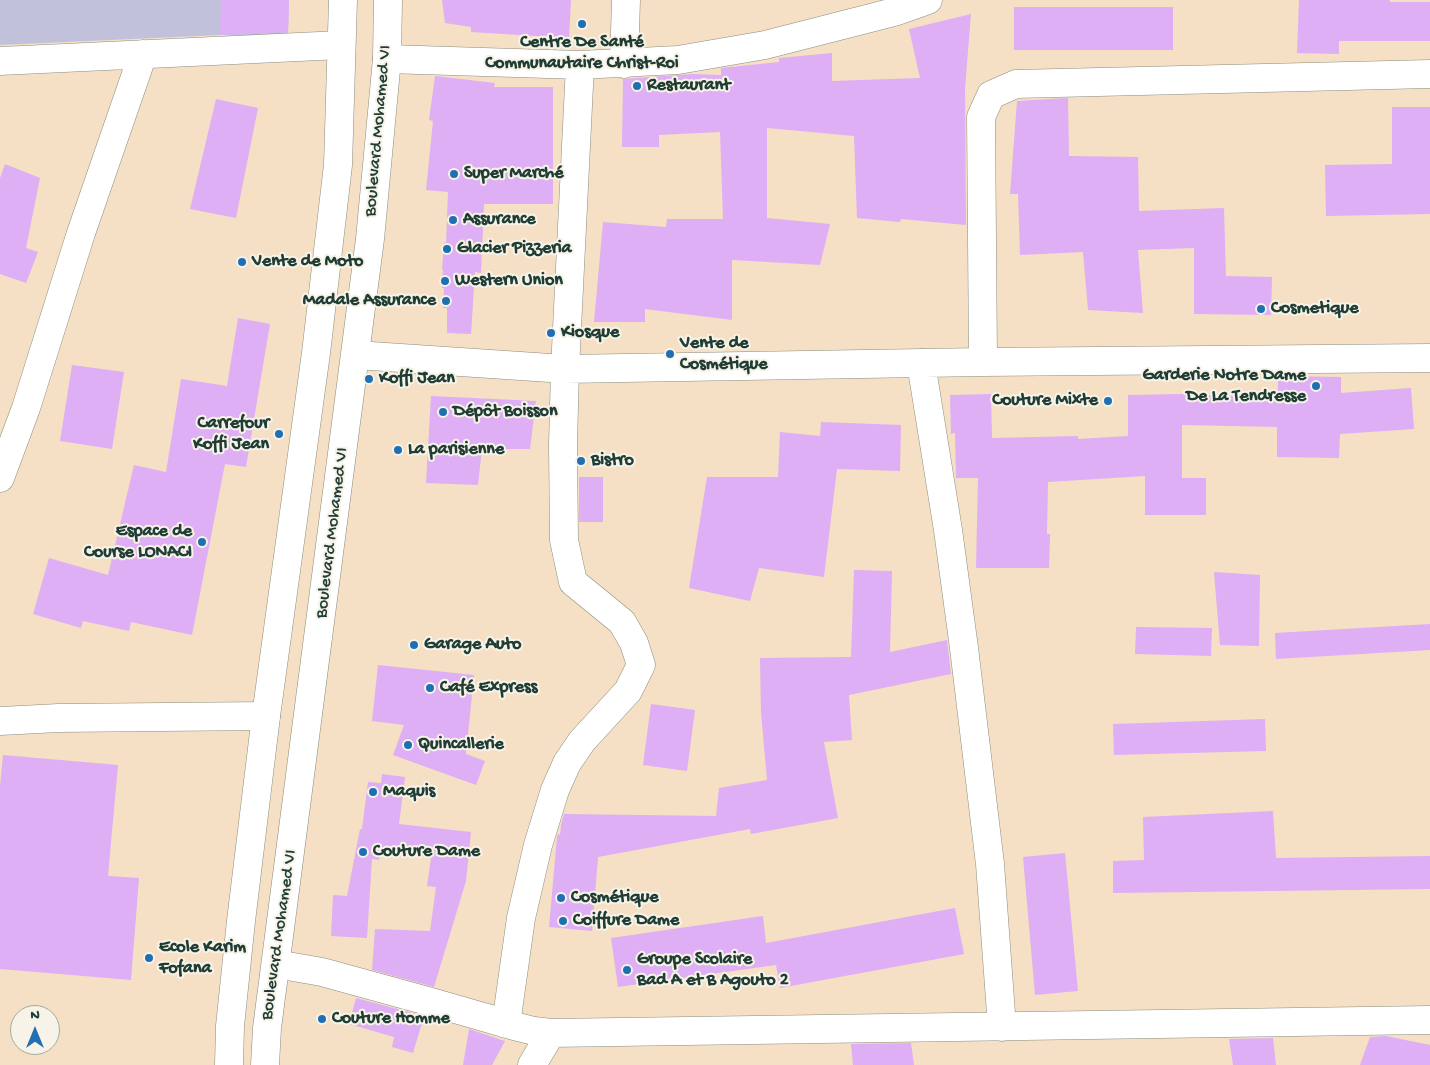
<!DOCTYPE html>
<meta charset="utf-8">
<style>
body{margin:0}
#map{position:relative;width:1430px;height:1065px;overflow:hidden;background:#f5dfc5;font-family:"Gochi Hand",sans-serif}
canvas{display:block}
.north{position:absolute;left:10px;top:1005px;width:50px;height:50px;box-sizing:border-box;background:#f7f3e8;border:1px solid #a1aaa0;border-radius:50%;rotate:0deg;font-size:14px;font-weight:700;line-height:20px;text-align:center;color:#1f3d34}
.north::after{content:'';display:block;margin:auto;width:18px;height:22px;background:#1f6fb2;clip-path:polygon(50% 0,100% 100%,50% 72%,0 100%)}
</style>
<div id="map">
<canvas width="1430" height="1065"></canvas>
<div class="north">N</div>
</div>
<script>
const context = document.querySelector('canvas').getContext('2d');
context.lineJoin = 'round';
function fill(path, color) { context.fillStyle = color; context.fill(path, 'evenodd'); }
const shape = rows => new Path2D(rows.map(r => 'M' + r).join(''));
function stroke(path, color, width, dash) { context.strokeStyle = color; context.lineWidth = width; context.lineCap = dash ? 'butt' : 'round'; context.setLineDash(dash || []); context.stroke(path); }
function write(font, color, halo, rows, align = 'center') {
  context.font = font + ' "Gochi Hand",sans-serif'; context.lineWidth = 4; context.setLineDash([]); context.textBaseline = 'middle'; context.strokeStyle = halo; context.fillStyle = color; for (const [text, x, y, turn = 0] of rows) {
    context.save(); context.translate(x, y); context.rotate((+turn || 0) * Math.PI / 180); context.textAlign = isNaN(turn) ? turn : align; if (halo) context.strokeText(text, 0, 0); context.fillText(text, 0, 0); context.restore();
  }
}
fill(shape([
 [0,0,289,0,288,37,220,35,0,45]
]), '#c2c1dc');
fill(shape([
 [221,0,289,0,288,32,220,35],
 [442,0,571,0,569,38,471,32,471,27,445,23],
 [1299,0,1390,0,1390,2,1430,2,1430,41,1339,41,1339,54,1297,53],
 [1014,7,1173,7,1173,50,1014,50],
 [971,14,965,89,966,225,901,219,900,222,857,218,854,136,767,128,767,218,830,224,820,265,732,260,732,320,645,309,645,322,594,322,603,222,666,227,667,219,723,219,720,132,659,135,659,147,622,147,623,79,692,74,721,75,721,68,779,62,779,58,832,53,832,81,920,78,909,29],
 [435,76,495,83,494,87,553,87,553,204,484,204,481,273,475,272,471,334,447,333,447,308,443,308,444,288,442,288,443,270,442,270,444,242,446,243,448,192,426,190,433,121,429,120],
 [1068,98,1069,156,1138,157,1139,211,1224,208,1226,276,1272,277,1271,315,1194,314,1194,248,1138,250,1143,313,1088,310,1083,252,1020,255,1018,194,1010,194,1017,101],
 [216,99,258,108,236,218,190,209],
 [1392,107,1430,107,1430,214,1326,216,1325,165,1392,164],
 [5,164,40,178,26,248,38,252,26,283,0,274,0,178],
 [238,318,270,324,246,467,225,464,192,635,131,622,129,631,83,621,81,628,33,614,49,558,108,575,134,465,166,472,181,379,227,386],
 [72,365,124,372,112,449,60,441],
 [1278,376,1341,377,1341,393,1411,388,1414,429,1340,434,1339,458,1277,457,1277,427,1182,425,1182,478,1206,478,1206,515,1145,515,1145,476,1048,482,1047,534,1050,534,1049,568,976,568,978,478,956,478,955,433,951,434,950,395,991,394,992,438,1078,436,1078,439,1128,436,1128,395,1181,394,1278,398],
 [431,396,536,401,530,449,482,449,478,485,426,483],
 [821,422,901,425,900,471,837,469,824,577,759,568,750,601,689,588,707,477,778,477,780,432,820,436],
 [579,477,603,477,603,522,579,522],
 [854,570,892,571,890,652,947,640,951,674,849,695,852,740,824,742,838,818,751,834,750,829,598,857,592,931,549,927,557,837,558,834,560,835,561,825,564,814,716,816,719,788,767,780,761,712,760,658,851,657],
 [1214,572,1260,575,1259,646,1220,645],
 [1430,624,1430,650,1276,659,1275,633],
 [1136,627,1212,628,1211,656,1135,654],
 [378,665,474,675,466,754,485,761,476,785,393,755,404,725,372,721],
 [651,704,695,710,687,771,643,765],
 [1265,719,1266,751,1114,755,1113,724],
 [3,755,118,765,108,876,139,878,131,980,0,969,0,786],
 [382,774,405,777,399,824,471,832,466,881,434,987,372,970,375,929,430,931,436,887,427,886,431,858,382,848,379,860,372,859,367,938,331,936,333,895,347,896,360,829,362,829,368,782,381,783],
 [1273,811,1276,858,1430,856,1430,889,1113,893,1113,861,1144,860,1143,817],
 [1065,853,1078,991,1035,995,1023,857],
 [955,908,964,954,780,988,776,965,618,987,611,938,763,916,766,943],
 [356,998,424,1016,413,1053,392,1047,394,1037,349,1024],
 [469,1029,505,1041,492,1065,463,1065],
 [1386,1036,1430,1045,1430,1065,1360,1065,1370,1037],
 [1273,1038,1276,1065,1233,1065,1229,1039],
 [911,1043,914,1065,853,1065,851,1044]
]), '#deaff4');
const minor = shape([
 [387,59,580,65,678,60,765,45,894,12,928,0],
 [0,61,341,45],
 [624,64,626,0],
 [356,355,565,369,983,362,1430,358],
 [983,362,981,117,991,95,1016,84,1430,74],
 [921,363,948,530,964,648,990,864,1002,1027],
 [0,478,26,408,81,233,143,54],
 [0,721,59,718,266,716],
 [276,964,322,972,431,1002,518,1027,534,1031,551,1033,1430,1020],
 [506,1024,521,918,538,845,555,790,567,763,582,741,628,691,641,665,634,643,622,622,573,582,564,540,563,445,565,369,580,65],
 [532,1065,551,1033]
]);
const primary = shape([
 [229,1065,230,1026,241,921,266,716,316,353,338,165,343,0],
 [265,1065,267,1028,370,239,387,59,388,0]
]);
stroke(minor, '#8a8e7c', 29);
stroke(primary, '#8a8e7c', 29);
stroke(minor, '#fff', 28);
stroke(primary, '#fff', 28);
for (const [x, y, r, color] of [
 [582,24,5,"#1f6fb2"],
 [637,86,5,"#1f6fb2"],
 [454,174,5,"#1f6fb2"],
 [453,220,5,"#1f6fb2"],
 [447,249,5,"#1f6fb2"],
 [242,262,5,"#1f6fb2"],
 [445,281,5,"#1f6fb2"],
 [446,301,5,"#1f6fb2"],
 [1261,309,5,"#1f6fb2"],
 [551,333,5,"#1f6fb2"],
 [670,354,5,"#1f6fb2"],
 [369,379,5,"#1f6fb2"],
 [1316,386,5,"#1f6fb2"],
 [1108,401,5,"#1f6fb2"],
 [443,412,5,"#1f6fb2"],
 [279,434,5,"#1f6fb2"],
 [398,450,5,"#1f6fb2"],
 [581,461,5,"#1f6fb2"],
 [202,542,5,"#1f6fb2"],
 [414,645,5,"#1f6fb2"],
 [430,688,5,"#1f6fb2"],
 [408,745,5,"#1f6fb2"],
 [373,792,5,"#1f6fb2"],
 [363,852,5,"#1f6fb2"],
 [561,898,5,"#1f6fb2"],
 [563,921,5,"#1f6fb2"],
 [149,958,5,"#1f6fb2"],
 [627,970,5,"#1f6fb2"],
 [322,1019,5,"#1f6fb2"]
]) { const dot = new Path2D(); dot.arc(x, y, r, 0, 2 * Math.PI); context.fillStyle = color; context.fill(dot); stroke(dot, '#f7f3e8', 2); }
write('bold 18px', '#1f3d34', '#f7f3e8', [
 ["Centre De Santé",582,43,"center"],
 ["Communautaire Christ-Roi",582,64,"center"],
 ["Restaurant",647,86],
 ["Super Marché",464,174],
 ["Assurance",463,220],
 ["Glacier Pizzeria",457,249],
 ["Vente de Moto",252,262],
 ["Western Union",455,281],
 ["Madale Assurance",436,301,"right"],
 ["Cosmetique",1271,309],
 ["Kiosque",561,333],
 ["Vente de",680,344],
 ["Cosmétique",680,365],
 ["Garderie Notre Dame",1306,376,"right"],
 ["De La Tendresse",1306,397,"right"],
 ["Koffi Jean",379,379],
 ["Couture Mixte",1098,401,"right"],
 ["Dépôt Boisson",453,412],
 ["Carrefour",269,424,"right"],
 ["Koffi Jean",269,445,"right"],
 ["La parisienne",408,450],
 ["Bistro",591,461],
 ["Espace de",192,532,"right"],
 ["Course LONACI",192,553,"right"],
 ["Garage Auto",424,645],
 ["Café Express",440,688],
 ["Quincallerie",418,745],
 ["Maquis",383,792],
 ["Couture Dame",373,852],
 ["Cosmétique",571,898],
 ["Coiffure Dame",573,921],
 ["Ecole Karim",159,948],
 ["Fofana",159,969],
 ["Groupe Scolaire",637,960],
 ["Bad A et B Agouto 2",637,981],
 ["Couture Homme",332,1019]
], 'left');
write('18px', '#1f3d34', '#f7f3e8', [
 ["Boulevard Mohamed VI",379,131,-85],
 ["Boulevard Mohamed VI",333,533,-83],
 ["Boulevard Mohamed VI",280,935,-82]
]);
</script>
